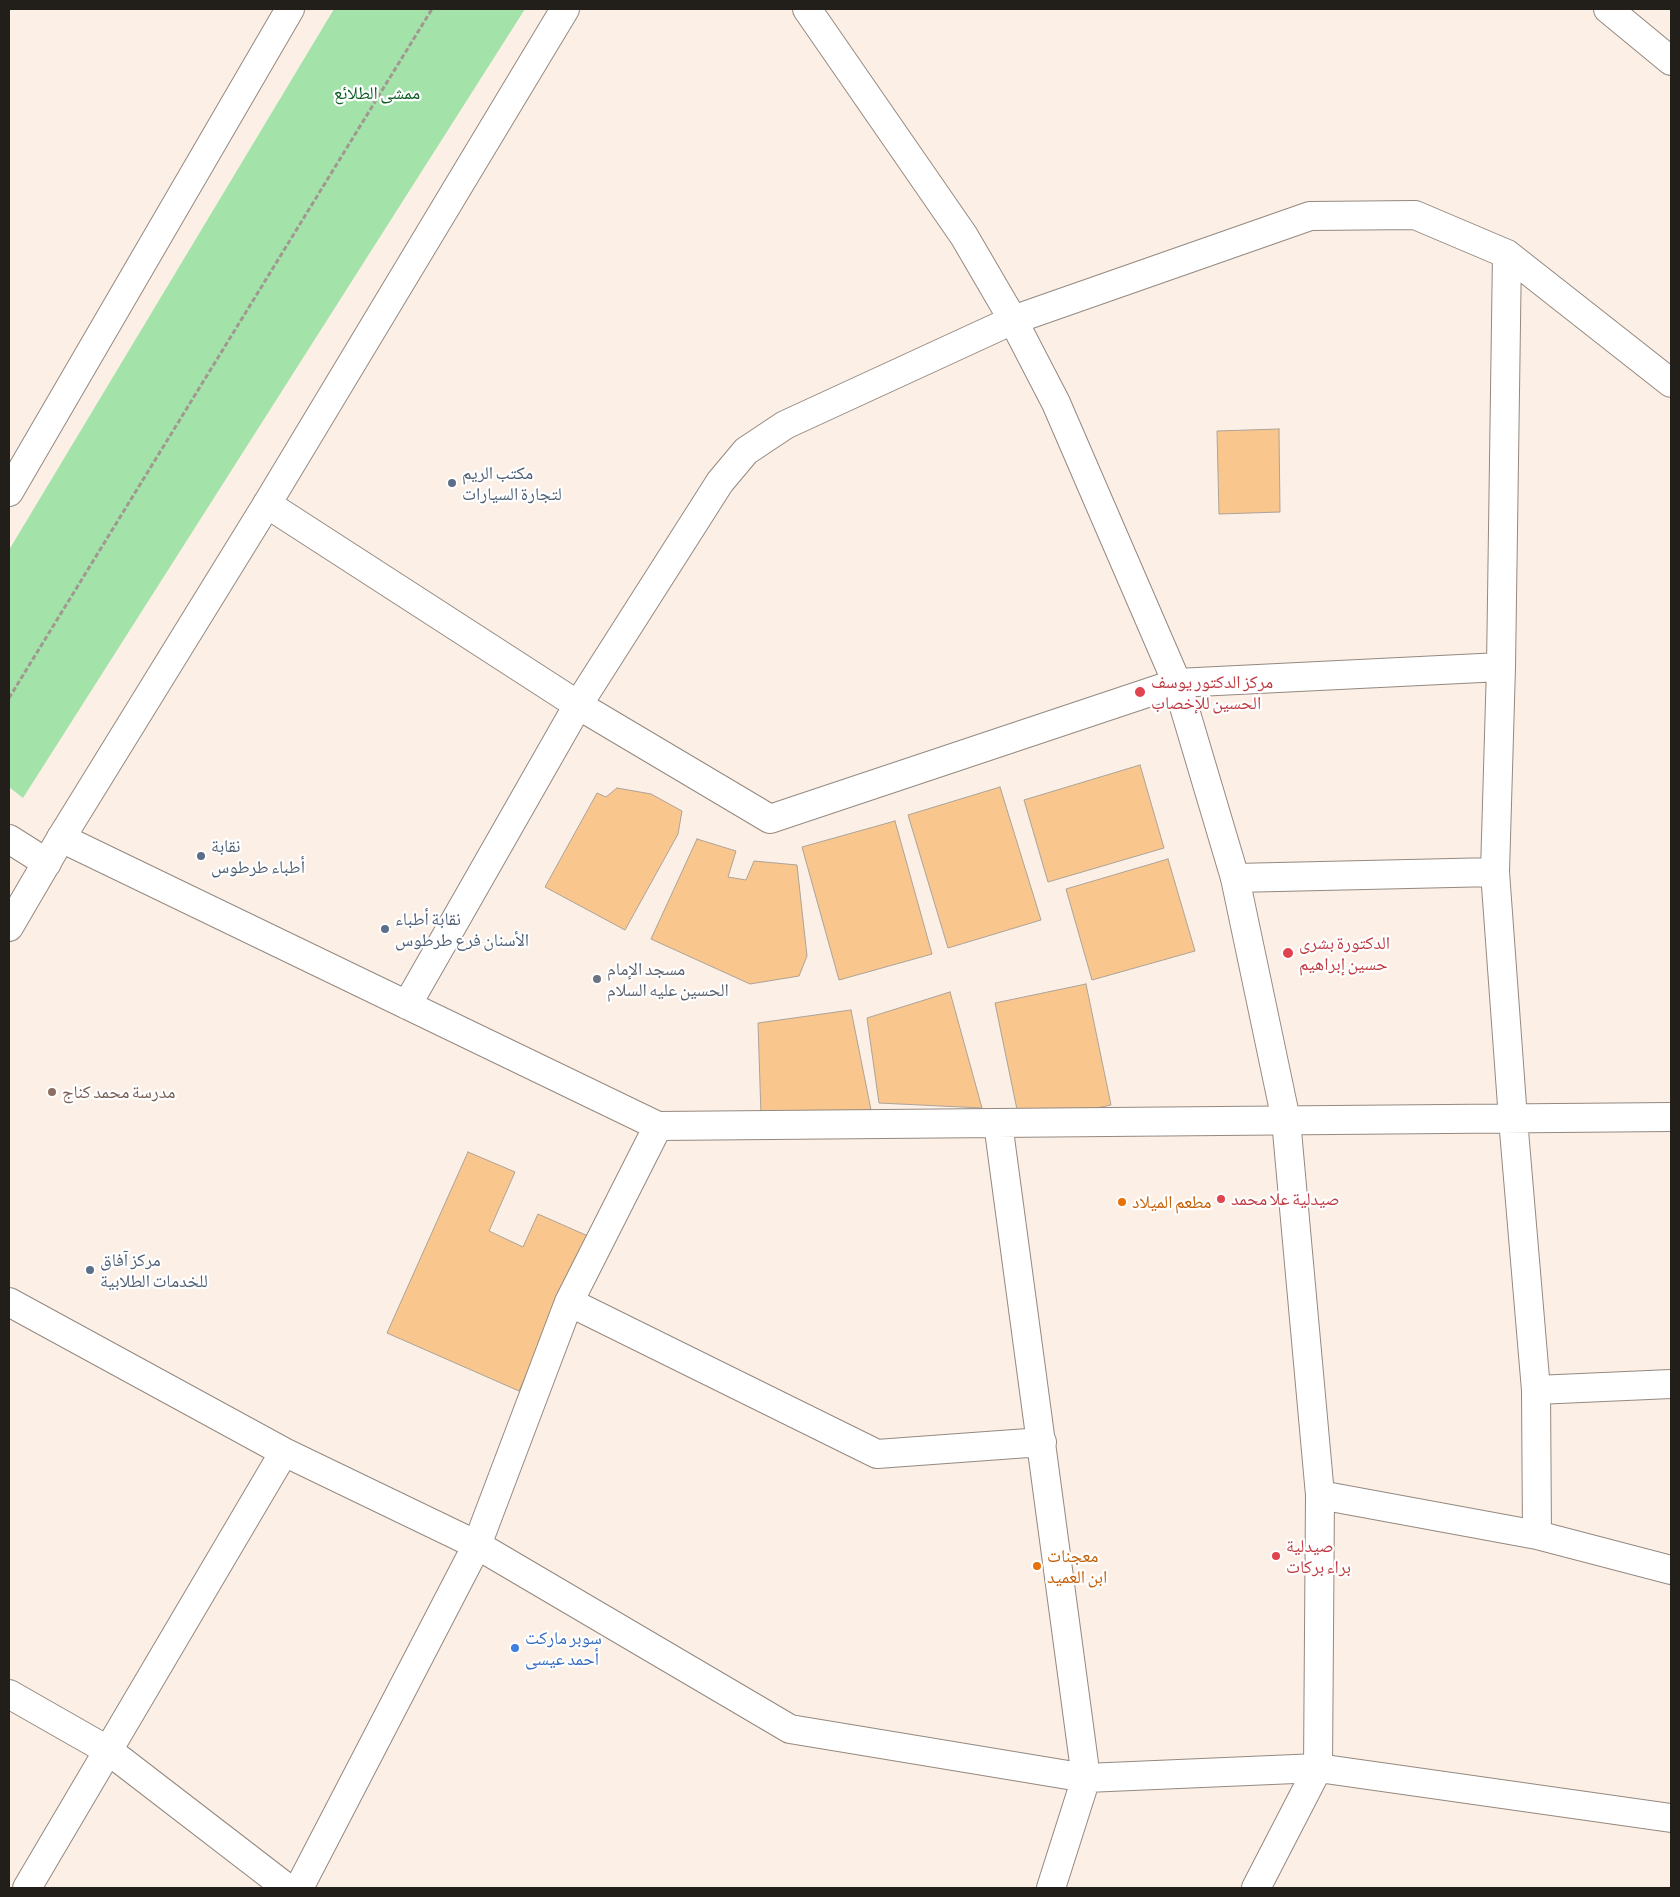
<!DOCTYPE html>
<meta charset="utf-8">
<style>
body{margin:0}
#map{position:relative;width:1680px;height:1897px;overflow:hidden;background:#fcefe5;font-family:"Asap Condensed",sans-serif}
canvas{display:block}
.frame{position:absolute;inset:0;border:10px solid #221e1a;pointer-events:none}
</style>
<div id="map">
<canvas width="1680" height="1897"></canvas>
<div class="frame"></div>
</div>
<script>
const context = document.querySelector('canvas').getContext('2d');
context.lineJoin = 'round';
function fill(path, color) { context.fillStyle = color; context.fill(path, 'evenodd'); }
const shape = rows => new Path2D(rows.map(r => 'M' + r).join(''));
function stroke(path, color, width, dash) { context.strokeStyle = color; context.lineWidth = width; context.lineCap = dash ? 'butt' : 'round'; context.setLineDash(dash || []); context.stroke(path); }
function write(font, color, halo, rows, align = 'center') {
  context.font = font + ' "Asap Condensed","Noto Naskh Arabic",sans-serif'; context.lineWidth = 4.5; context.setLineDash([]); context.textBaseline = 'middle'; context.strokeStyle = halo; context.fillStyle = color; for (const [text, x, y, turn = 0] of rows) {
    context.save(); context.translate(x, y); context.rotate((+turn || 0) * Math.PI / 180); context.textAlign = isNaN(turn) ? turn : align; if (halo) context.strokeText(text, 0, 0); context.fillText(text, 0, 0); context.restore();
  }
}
fill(shape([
 [334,9,525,9,23,798,9,787,9,550]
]), '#a3e3aa');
const building = shape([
 [1279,429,1280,512,1219,514,1217,431,1279,429],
 [1140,765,1164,848,1048,882,1024,800,1140,765],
 [1000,787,1041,920,948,948,908,815,1000,787],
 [617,788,651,794,682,811,678,834,625,930,545,887,597,793,606,797,617,788],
 [895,821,932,954,839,980,802,847,895,821],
 [697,839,736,851,728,877,746,880,754,861,797,865,807,956,799,976,750,984,651,939,697,839],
 [1168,859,1195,951,1092,980,1066,889,1168,859],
 [1086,984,1111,1105,1020,1124,995,1003,1086,984],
 [950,992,982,1108,879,1103,867,1018,950,992],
 [851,1010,871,1110,761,1115,758,1023,851,1010],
 [468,1152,515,1172,489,1231,523,1247,538,1214,588,1236,519,1391,387,1333,468,1152]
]);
fill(building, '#f9c78e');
stroke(building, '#aca297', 1);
const street = shape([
 [1507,254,1501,667,1495,872,1513,1119,1536,1390,1537,1535],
 [267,504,578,705,770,819,1177,683,1501,667],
 [61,838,658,1126,1671,1117],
 [9,839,47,863],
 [1235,878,1495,872],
 [407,1005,578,705,720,482,746,451,785,425,1013,320,1310,216,1415,215,1507,254,1671,383],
 [998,1123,1086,1778,1051,1888],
 [9,1302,284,1452,477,1545,790,1729,1086,1778,1318,1768,1671,1818],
 [569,1302,877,1454,1042,1442],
 [1536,1390,1671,1384],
 [1320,1495,1537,1535,1671,1570],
 [9,1694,109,1751,287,1888],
 [27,1888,284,1452],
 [299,1888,477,1545,569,1302,658,1126]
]);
const secondary = shape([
 [807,9,964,236,1013,320,1056,403,1177,683,1235,878,1286,1120,1320,1495,1318,1768,1256,1888],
 [9,492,290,9],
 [9,927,61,838,267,504,565,9]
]);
const primary = shape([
 [1608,9,1671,61]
]);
stroke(street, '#948980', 30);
stroke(secondary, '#948980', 30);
stroke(primary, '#948980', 30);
stroke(shape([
 [9,698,432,9]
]), '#a19890', 3, [5, 2.5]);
stroke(street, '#fff', 28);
stroke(secondary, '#fff', 28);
stroke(primary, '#fff', 28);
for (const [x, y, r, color] of [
 [452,483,5,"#5c6f8a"],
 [1140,692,6,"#e0444e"],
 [201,856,5,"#5c6f8a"],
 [385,929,5,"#5c6f8a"],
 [1288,953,6,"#e0444e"],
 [597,979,5,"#6b7280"],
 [52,1092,5,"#8d6e63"],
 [1221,1199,5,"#e0444e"],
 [1122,1202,5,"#e8710a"],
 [90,1270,5,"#5c6f8a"],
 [1276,1556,5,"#e0444e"],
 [1037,1566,5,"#e8710a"],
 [515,1648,5,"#3f7fe0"]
]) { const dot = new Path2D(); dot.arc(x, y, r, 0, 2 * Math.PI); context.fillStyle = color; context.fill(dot); stroke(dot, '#fff', 2); }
write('18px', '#0c5d23', '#fff', [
 ["ممشى الطلائع",377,93]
]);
write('18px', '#4e5e75', '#fff', [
 ["مكتب الريم",462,473],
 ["لتجارة السيارات",462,494],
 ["نقابة",211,846],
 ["أطباء طرطوس",211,867],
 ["نقابة أطباء",395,919],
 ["الأسنان فرع طرطوس",395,940],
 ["مركز آفاق",100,1260],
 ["للخدمات الطلابية",100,1281]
], 'left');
write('18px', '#be3a42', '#fff', [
 ["مركز الدكتور يوسف",1151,682],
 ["الحسين للإخصاب",1151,703],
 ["الدكتورة بشرى",1299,943],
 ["حسين إبراهيم",1299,964],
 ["صيدلية علا محمد",1231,1199],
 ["صيدلية",1286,1546],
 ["براء بركات",1286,1567]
], 'left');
write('18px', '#5b616d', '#fff', [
 ["مسجد الإمام",607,969],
 ["الحسين عليه السلام",607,990]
], 'left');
write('18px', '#785e54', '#fff', [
 ["مدرسة محمد كناج",62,1092]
], 'left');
write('18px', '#c56008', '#fff', [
 ["مطعم الميلاد",1132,1202],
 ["معجنات",1047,1556],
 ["ابن العميد",1047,1577]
], 'left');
write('18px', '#366cbe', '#fff', [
 ["سوبر ماركت",525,1638],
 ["أحمد عيسى",525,1659]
], 'left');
</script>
